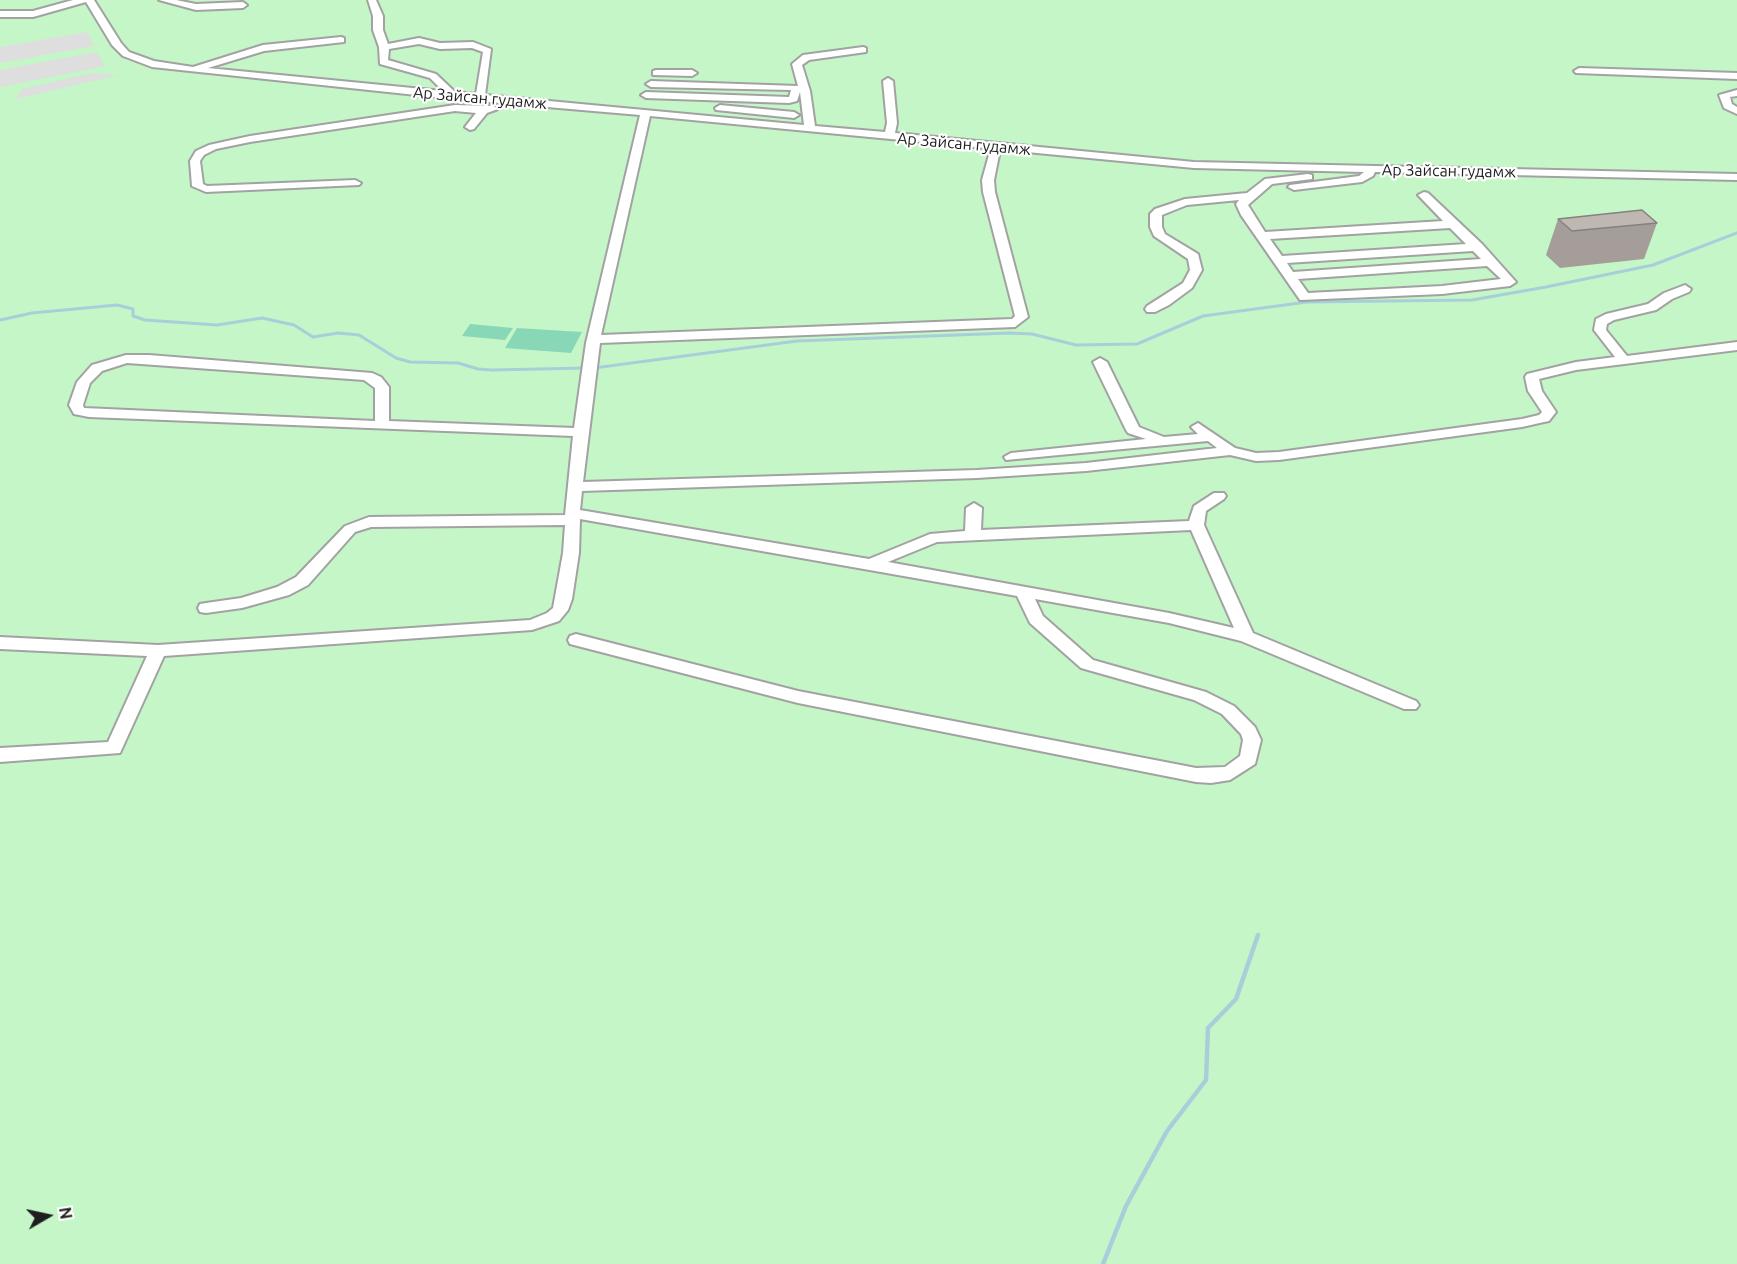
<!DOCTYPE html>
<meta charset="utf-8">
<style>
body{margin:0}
#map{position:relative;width:1737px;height:1264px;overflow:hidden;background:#eeebe5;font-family:Ubuntu,sans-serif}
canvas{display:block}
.north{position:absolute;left:18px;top:1186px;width:60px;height:60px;-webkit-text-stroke:4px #fff;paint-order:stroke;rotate:81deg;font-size:16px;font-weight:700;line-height:24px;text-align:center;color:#1e1e1e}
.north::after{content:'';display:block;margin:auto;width:21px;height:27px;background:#1e1e1e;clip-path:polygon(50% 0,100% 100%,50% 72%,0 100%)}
</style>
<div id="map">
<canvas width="1737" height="1264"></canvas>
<div class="north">N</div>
</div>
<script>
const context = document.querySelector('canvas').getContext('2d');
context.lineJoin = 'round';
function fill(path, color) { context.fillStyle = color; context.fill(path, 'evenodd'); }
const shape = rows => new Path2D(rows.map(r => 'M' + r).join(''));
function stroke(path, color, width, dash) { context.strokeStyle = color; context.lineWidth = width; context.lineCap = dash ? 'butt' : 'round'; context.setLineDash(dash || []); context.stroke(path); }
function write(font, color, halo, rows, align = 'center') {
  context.font = font + ' Ubuntu,sans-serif'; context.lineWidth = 4.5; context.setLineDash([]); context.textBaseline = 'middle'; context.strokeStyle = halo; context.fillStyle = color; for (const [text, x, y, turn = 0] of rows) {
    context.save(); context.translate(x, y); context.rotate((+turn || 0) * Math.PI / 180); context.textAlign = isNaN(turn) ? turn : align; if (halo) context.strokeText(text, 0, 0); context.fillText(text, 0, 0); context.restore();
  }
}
fill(shape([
 [0,0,1737,0,1737,1264,0,1264]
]), '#c5f6c8');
fill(shape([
 [470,324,513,328,505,340,462,336],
 [517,328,582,332,571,353,505,348]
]), '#88d8b8');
fill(shape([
 [87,32,94,46,0,63,0,47],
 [96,52,105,66,0,87,0,70],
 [92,73,118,75,16,99,22,89]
]), '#dedede');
stroke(shape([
 [0,320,32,313,117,305,133,309,133,316,145,320,217,325,262,318,294,325,313,337,338,333,359,335,396,358,410,362,458,363,478,369,492,370,586,368],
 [594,368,797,341,1010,333,1032,334,1076,345,1137,344,1203,316,1307,302,1472,300,1546,287,1653,265,1737,233]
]), '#a8cfd9', 3);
stroke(shape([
 [1103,1264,1126,1206,1167,1131,1206,1080,1208,1028,1236,999,1258,935]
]), '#a8cfd9', 4.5);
const minor = shape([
 [73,0,94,0,121,43,129,52,154,61,193,67,263,45,341,37,344,38,344,42,264,51,208,68,443,91,430,78,380,64,379,47,373,30,373,16,368,0,376,0,383,16,383,30,388,44,419,38,440,43,473,42,491,49,485,95,804,125,800,92,797,101,789,103,646,98,641,95,646,92,789,97,791,90,651,87,646,84,651,81,798,86,792,64,803,55,863,47,866,48,866,52,809,60,802,65,810,91,815,126,885,132,887,123,883,81,888,78,893,81,897,123,895,133,1194,162,1737,174,1737,180,1375,172,1373,176,1362,182,1294,190,1288,187,1290,185,1359,176,1364,172,1194,168,650,116,601,335,1012,319,1015,316,983,192,982,180,989,155,994,152,999,155,994,180,995,192,1028,317,1015,327,600,343,583,482,977,470,1086,463,1217,448,1208,441,1006,460,1004,457,1011,453,1146,439,1128,433,1126,430,1093,362,1100,358,1107,362,1139,427,1164,437,1198,434,1191,427,1198,423,1235,448,1256,453,1279,452,1522,419,1539,415,1542,412,1528,391,1525,377,1527,374,1576,362,1615,357,1594,330,1596,319,1606,314,1648,304,1664,293,1685,285,1691,289,1689,292,1672,299,1656,310,1614,320,1607,324,1606,330,1627,356,1737,342,1737,350,1576,370,1539,379,1542,391,1556,412,1549,421,1544,422,1522,427,1279,460,1256,461,1230,455,1086,471,977,478,582,491,580,510,869,559,930,534,965,531,966,508,974,503,982,508,981,530,1189,521,1194,506,1214,493,1224,493,1226,496,1224,499,1206,511,1204,525,1253,633,1416,701,1419,705,1416,709,1404,709,1241,641,1169,623,1035,599,1043,616,1093,660,1206,692,1234,706,1255,727,1261,740,1255,764,1230,780,1211,783,1196,782,798,703,570,644,568,640,570,636,576,634,798,691,1196,768,1225,767,1240,756,1243,740,1241,734,1222,714,1194,700,1081,668,1030,623,1017,596,580,519,579,553,572,599,568,610,559,621,532,630,164,656,120,753,0,762,0,748,108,742,147,656,0,649,0,637,158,645,530,620,547,613,553,608,563,553,565,525,371,527,355,532,308,585,289,595,242,608,206,613,200,612,198,608,200,604,206,603,241,598,277,587,296,577,345,526,369,517,565,515,573,436,89,417,74,414,69,405,77,382,92,365,126,355,149,355,372,373,381,377,389,387,389,421,574,428,586,343,640,115,454,99,152,67,123,56,112,45,86,2,33,17,0,17,0,11,33,11,73,0],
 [419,44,440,49,472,48,483,52,476,94,455,92,436,74,388,60,389,49,419,44],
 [127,363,364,380,375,388,375,421,84,408,83,405,90,383,102,371,127,363],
 [1191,530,1234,628,1169,613,888,562,937,542,1191,530],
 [159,0,176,0,196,4,243,2,247,5,243,8,196,10,159,0],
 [1579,68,1737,73,1737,79,1576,73,1574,71,1579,68],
 [656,70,692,70,697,73,692,76,653,75,653,71,656,70],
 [1737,90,1737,96,1730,97,1732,104,1737,107,1737,114,1724,108,1719,95,1737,90],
 [455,105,493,106,498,109,487,113,474,129,470,130,465,127,476,113,455,111,250,142,216,149,204,155,200,161,203,184,207,186,355,180,361,183,359,185,206,192,192,186,190,161,196,151,209,145,250,136,455,105],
 [720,105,794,112,799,115,794,118,716,110,715,108,720,105],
 [1308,174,1312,175,1312,179,1272,184,1248,205,1265,232,1443,221,1418,195,1424,192,1428,193,1482,244,1516,282,1510,286,1442,294,1300,300,1241,215,1236,204,1239,200,1187,205,1162,215,1162,227,1165,234,1198,254,1202,270,1192,288,1169,305,1155,312,1147,312,1145,309,1147,306,1183,283,1190,270,1188,259,1154,236,1150,227,1150,214,1155,209,1185,199,1247,193,1265,179,1308,174],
 [1450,228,1466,244,1282,256,1270,239,1450,228],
 [1473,251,1481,259,1293,272,1287,263,1473,251],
 [1487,266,1501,279,1442,286,1308,293,1298,279,1487,266]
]);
stroke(minor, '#a2a2a2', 4);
fill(minor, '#fff');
fill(shape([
 [1558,219,1657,223,1644,259,1560,268,1546,255]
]), '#a49d99');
const building = shape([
 [1642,210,1657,223,1572,231,1558,219,1642,210]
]);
fill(building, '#bfb7b2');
stroke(building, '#86807d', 1.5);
write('16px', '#1e1e1e', '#fff', [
 ["Ар Зайсан гудамж",480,98,5],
 ["Ар Зайсан гудамж",964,144,5],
 ["Ар Зайсан гудамж",1449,171,1]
]);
</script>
